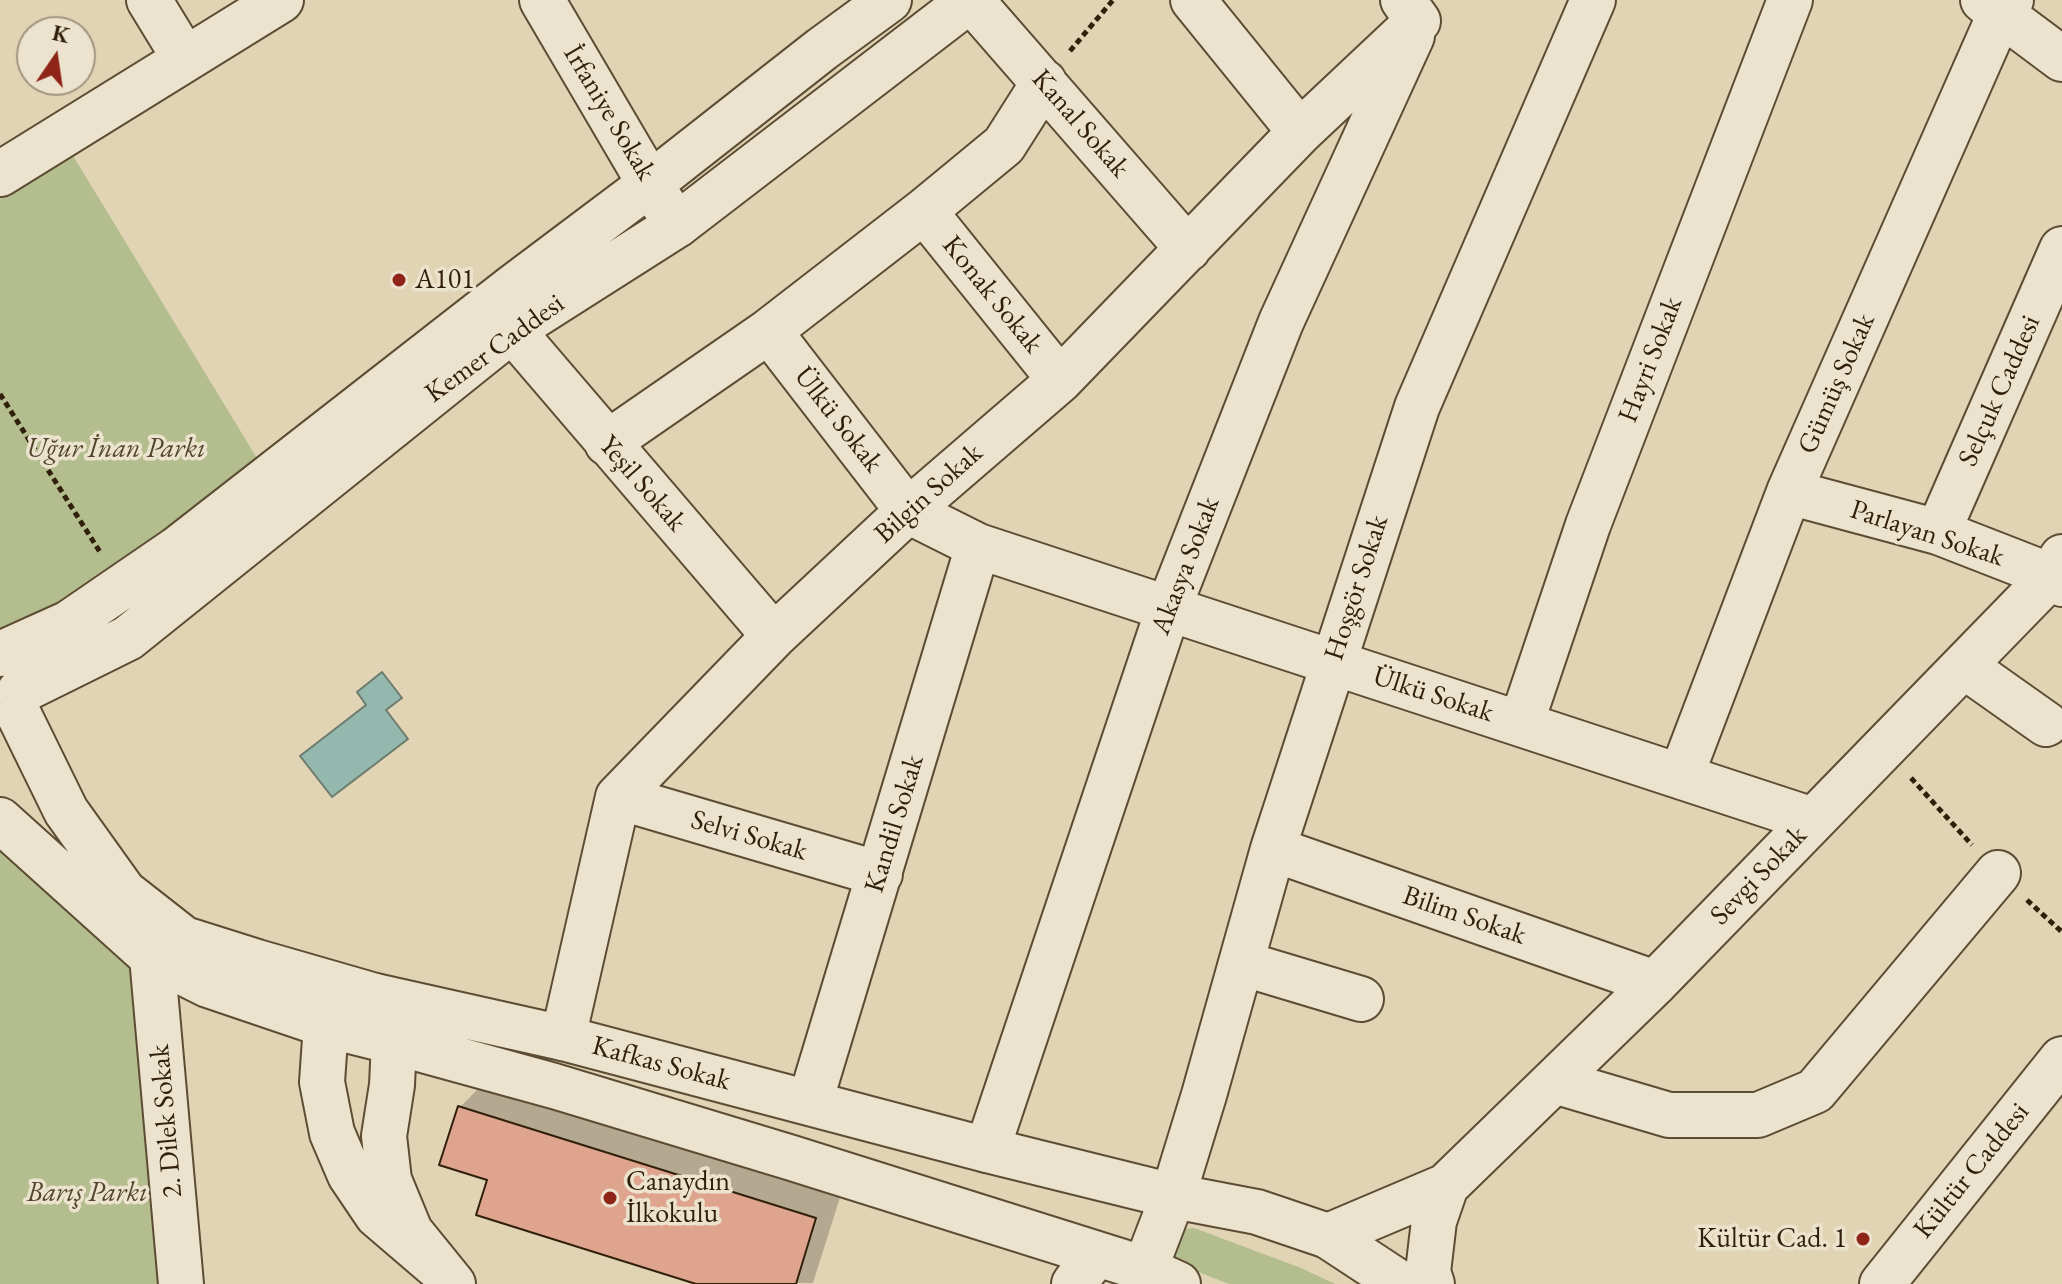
<!DOCTYPE html>
<meta charset="utf-8">
<style>
body{margin:0}
#map{position:relative;width:2062px;height:1284px;overflow:hidden;background:#e1d4b4;font-family:"EB Garamond",serif}
canvas{display:block}
.north{position:absolute;left:16px;top:16px;width:80px;height:80px;box-sizing:border-box;background:#ece3ce;border:2px solid #a19580;border-radius:50%;rotate:13deg;font-size:22px;font-weight:700;line-height:32px;text-align:center;color:#301f0a}
.north::after{content:'';display:block;margin:auto;width:28px;height:36px;background:#8f2418;clip-path:polygon(50% 0,100% 100%,50% 72%,0 100%)}
</style>
<div id="map">
<canvas width="2062" height="1284"></canvas>
<div class="north">K</div>
</div>
<script>
const context = document.querySelector('canvas').getContext('2d');
context.lineJoin = 'round';
function fill(path, color) { context.fillStyle = color; context.fill(path, 'evenodd'); }
const shape = rows => new Path2D(rows.map(r => 'M' + r).join(''));
function stroke(path, color, width, dash) { context.strokeStyle = color; context.lineWidth = width; context.lineCap = dash ? 'butt' : 'round'; context.setLineDash(dash || []); context.stroke(path); }
function write(font, color, halo, rows, align = 'center') {
  context.font = font + ' "EB Garamond",serif'; context.lineWidth = 7; context.setLineDash([]); context.textBaseline = 'middle'; context.strokeStyle = halo; context.fillStyle = color; for (const [text, x, y, turn = 0] of rows) {
    context.save(); context.translate(x, y); context.rotate((+turn || 0) * Math.PI / 180); context.textAlign = isNaN(turn) ? turn : align; if (halo) context.strokeText(text, 0, 0); context.fillText(text, 0, 0); context.restore();
  }
}
fill(shape([
 [61,136,269,478,0,654,0,174],
 [0,820,152,957,181,1284,0,1284],
 [1194,1228,1301,1268,1335,1284,1229,1284,1173,1262,1171,1248,1182,1229]
]), '#b3bd8d');
const water = shape([
 [382,672,402,698,386,710,408,739,332,797,300,756,366,705,357,692,382,672]
]);
fill(water, '#94b8ae');
stroke(water, '#6c7b6c', 2);
fill(shape([
 [487,1080,842,1191,813,1283,703,1284,490,1179,460,1107]
]), '#0003');
const building = shape([
 [458,1106,816,1218,796,1284,696,1284,476,1215,487,1180,439,1165,458,1106]
]);
fill(building, '#dea48e');
stroke(building, '#301f0a', 2);
const minor = shape([
 [149,0,185,59],
 [542,0,650,184,677,225],
 [971,0,1188,249],
 [1193,0,1300,132],
 [1983,0,2062,59],
 [0,174,281,0],
 [924,211,1060,380],
 [512,330,774,636],
 [769,331,908,511,978,546,1813,820],
 [607,443,769,331,924,211,1004,145,1044,82],
 [1789,492,1938,532,2051,576,2062,584],
 [1938,532,2062,249],
 [1964,666,2046,724],
 [1521,724,1588,525,1790,0],
 [1681,776,1789,492,2000,14,2011,0],
 [618,797,880,874],
 [1273,849,1655,983],
 [152,957,181,1284],
 [1241,963,1361,999],
 [563,1038,618,797,774,636,908,511,1060,380,1300,132,1418,21,1403,0],
 [1554,1081,1669,1115,1758,1115,1815,1091,1998,873],
 [810,1102,978,546],
 [987,1150,1169,607,1281,322,1412,36],
 [1328,1236,1446,1186,1655,983,2051,576,2062,557],
 [440,1269,377,1215,350,1175,332,1133,322,1082,326,1025,340,1006,375,996,390,1020,394,1042,392,1085,384,1136,389,1180,410,1231,453,1284],
 [1145,1269,1173,1196,1204,1095,1273,849,1417,407,1593,0],
 [1074,1284,1096,1254],
 [1432,1284,1428,1272,1434,1221,1446,1186]
]);
const tertiary = shape([
 [0,654,69,623,177,549,513,287,650,184,822,49,889,0],
 [19,692,128,638,512,330,677,225,970,0],
 [19,715,66,811,124,892,184,939,257,962,375,996,563,1038,987,1150,1173,1196,1257,1212,1328,1236,1401,1284],
 [0,820,152,957,208,985,326,1025,394,1042,554,1086,792,1158,1145,1269,1178,1284],
 [1882,1284,2062,1059]
]);
stroke(minor, '#5c4c34', 48);
stroke(tertiary, '#5c4c34', 48);
stroke(shape([
 [1070,51,1113,0],
 [0,394,100,552],
 [1911,778,1972,845],
 [2027,900,2062,932]
]), '#301f0a', 5, [6, 4]);
stroke(minor, '#ece3ce', 44);
stroke(tertiary, '#ece3ce', 44);
for (const [x, y, r, color] of [
 [399,280,8,"#8f2418"],
 [610,1198,8,"#8f2418"],
 [1863,1239,8,"#8f2418"]
]) { const dot = new Path2D(); dot.arc(x, y, r, 0, 2 * Math.PI); context.fillStyle = color; context.fill(dot); stroke(dot, '#ece3ce', 3); }
write('28px', '#301f0a', '#ece3ce', [
 ["İrfaniye Sokak",609,113,59],
 ["Kanal Sokak",1080,124,49],
 ["Konak Sokak",992,295,51],
 ["Kemer Caddesi",495,349,-36],
 ["Hayri Sokak",1651,360,-69],
 ["Gümüş Sokak",1837,384,-66],
 ["Selçuk Caddesi",2000,391,-66],
 ["Ülkü Sokak",838,420,52],
 ["Yeşil Sokak",642,484,49],
 ["Bilgin Sokak",929,494,-42],
 ["Parlayan Sokak",1927,534,18],
 ["Akasya Sokak",1186,566,-69],
 ["Hoşgör Sokak",1357,588,-72],
 ["Ülkü Sokak",1433,695,18],
 ["Kandil Sokak",895,824,-73],
 ["Selvi Sokak",749,836,16],
 ["Sevgi Sokak",1759,876,-46],
 ["Bilim Sokak",1464,916,19],
 ["Kafkas Sokak",661,1064,15],
 ["2. Dilek Sokak",167,1121,-95],
 ["Kültür Caddesi",1972,1171,-51]
]);
write('28px', '#301f0a', '#ece3ce', [
 ["A101",415,280],
 ["Canaydın",626,1182],
 ["İlkokulu",626,1214],
 ["Kültür Cad. 1",1847,1239,"right"]
], 'left');
write('italic 28px', '#51462b', '#ece3ce', [
 ["Uğur İnan Parkı",116,449],
 ["Barış Parkı",87,1193]
]);
</script>
